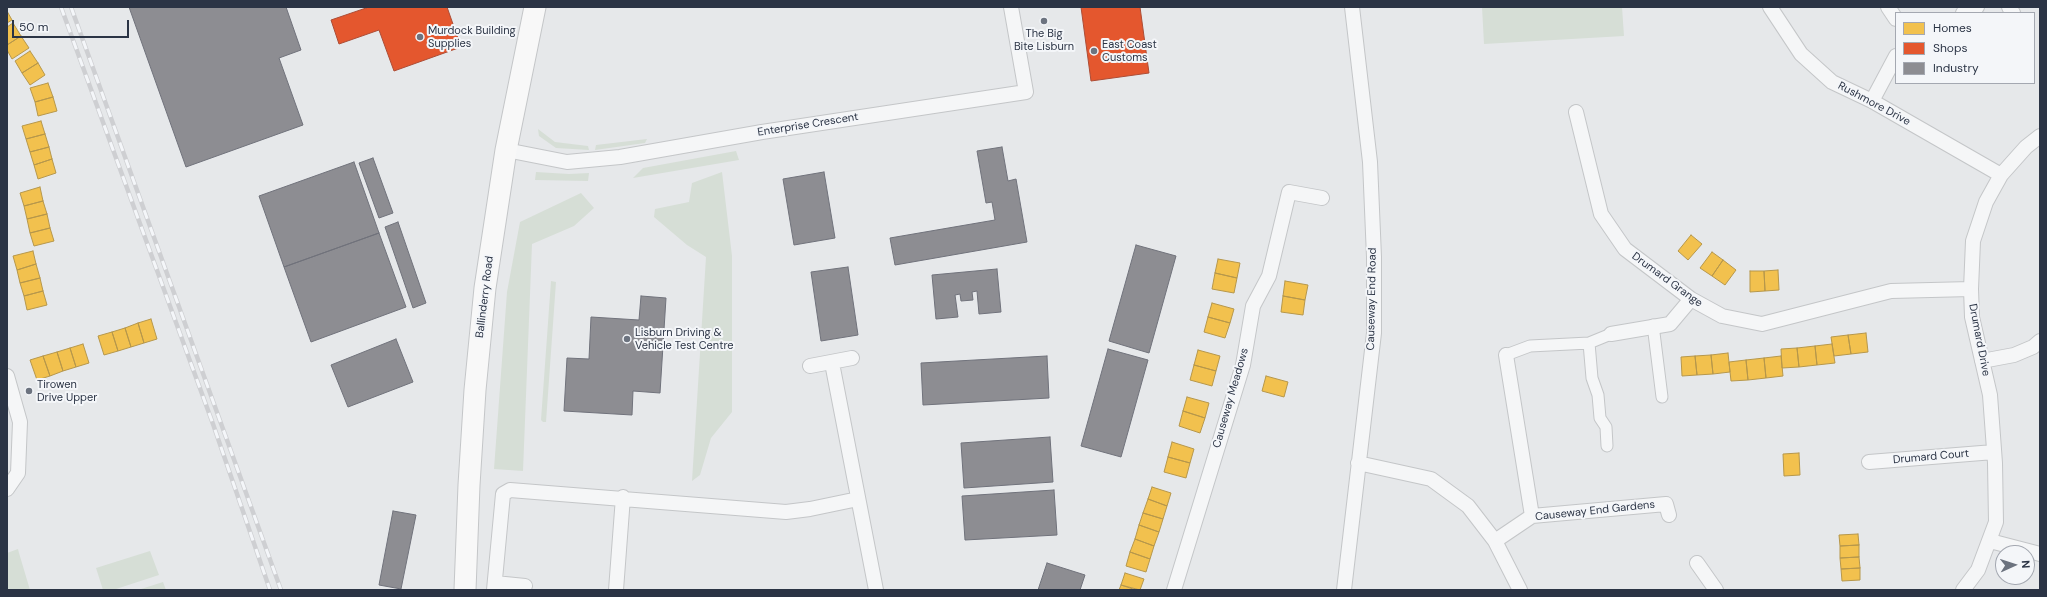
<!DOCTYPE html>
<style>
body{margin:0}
#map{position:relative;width:2047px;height:597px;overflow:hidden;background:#e6e8ea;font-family:"DM Sans",sans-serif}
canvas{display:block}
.frame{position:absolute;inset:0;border:8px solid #2b3445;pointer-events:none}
.legend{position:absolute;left:1895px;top:12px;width:140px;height:72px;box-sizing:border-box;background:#f4f6f9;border:1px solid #a4a8b1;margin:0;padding:5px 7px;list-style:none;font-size:12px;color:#2b3445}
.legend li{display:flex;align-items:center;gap:8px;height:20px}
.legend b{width:20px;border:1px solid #a4a8b1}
.north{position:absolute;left:1995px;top:545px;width:40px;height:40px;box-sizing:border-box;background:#f4f6f9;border:1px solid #a4a8b1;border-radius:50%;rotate:87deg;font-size:11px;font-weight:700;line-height:16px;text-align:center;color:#2b3445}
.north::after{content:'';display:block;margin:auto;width:14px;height:18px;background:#6c737f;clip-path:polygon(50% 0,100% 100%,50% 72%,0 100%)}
.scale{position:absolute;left:12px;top:20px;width:117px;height:18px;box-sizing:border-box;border:2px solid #2b3445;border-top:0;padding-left:5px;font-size:12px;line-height:14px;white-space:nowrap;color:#2b3445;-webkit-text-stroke:3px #f4f6f9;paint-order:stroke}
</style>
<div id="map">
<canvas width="2047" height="597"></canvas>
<div class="frame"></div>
<ul class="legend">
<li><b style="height:11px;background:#f2c14e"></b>Homes</li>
<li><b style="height:11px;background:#e4572e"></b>Shops</li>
<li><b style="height:11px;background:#8d8d92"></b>Industry</li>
</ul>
<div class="north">N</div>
<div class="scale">50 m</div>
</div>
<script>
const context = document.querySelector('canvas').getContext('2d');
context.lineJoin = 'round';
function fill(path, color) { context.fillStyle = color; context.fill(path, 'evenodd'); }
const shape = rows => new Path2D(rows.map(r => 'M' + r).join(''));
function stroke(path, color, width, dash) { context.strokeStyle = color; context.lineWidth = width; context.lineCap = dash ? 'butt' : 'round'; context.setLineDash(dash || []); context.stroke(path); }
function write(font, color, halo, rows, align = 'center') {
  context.font = font + ' "DM Sans",sans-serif'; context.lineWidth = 4; context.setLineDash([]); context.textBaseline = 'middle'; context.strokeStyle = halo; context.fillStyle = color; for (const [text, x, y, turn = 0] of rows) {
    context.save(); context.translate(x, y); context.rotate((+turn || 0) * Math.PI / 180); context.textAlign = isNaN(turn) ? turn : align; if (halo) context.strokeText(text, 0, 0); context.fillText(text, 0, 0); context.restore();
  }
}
fill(shape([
 [1482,7,1622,7,1624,36,1484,44],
 [538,129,555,142,588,146,589,150,556,148,539,136],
 [647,139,645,143,595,150,596,145],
 [736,151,739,160,633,178,643,168],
 [536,172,569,174,589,173,588,181,535,180],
 [722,172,732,256,732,412,711,438,700,475,692,481,706,257,687,245,654,217,655,209,689,202,692,183],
 [581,193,594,208,574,226,532,244,523,471,494,469,507,292,520,222],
 [551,281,556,282,546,422,543,422,541,420],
 [18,549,19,553,30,590,7,590,7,553],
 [150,551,159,575,113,590,103,590,96,568],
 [163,582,166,590,138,590]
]), '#d6ded6');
const homes = shape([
 [7,11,12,20,7,23,7,11],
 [13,23,21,36,7,45,7,27,13,23],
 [21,36,29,48,12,59,7,50,7,45,21,36],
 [30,51,38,63,22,73,15,61,30,51],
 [38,63,45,75,30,85,22,73,38,63],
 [48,83,53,97,35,102,30,88,48,83],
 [53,97,57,111,38,116,35,102,53,97],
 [41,121,45,134,26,139,22,126,41,121],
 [45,134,49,147,30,152,26,139,45,134],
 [49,147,52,159,34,165,30,152,49,147],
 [52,159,56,173,38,179,34,165,52,159],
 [40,187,43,201,24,206,20,193,40,187],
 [43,201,47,214,27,219,24,206,43,201],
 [47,214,50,228,30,233,27,219,47,214],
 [50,228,54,241,34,246,30,233,50,228],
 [1691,235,1702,244,1688,260,1678,251,1691,235],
 [33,251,36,264,17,270,13,256,33,251],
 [1712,252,1723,260,1712,276,1700,268,1712,252],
 [1218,259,1240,263,1237,278,1215,273,1218,259],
 [1723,260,1736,270,1725,285,1712,276,1723,260],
 [36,264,40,278,20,283,17,270,36,264],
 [1778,270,1779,290,1765,291,1764,271,1778,270],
 [1750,271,1764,271,1765,291,1750,292,1750,271],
 [1215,273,1237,278,1234,293,1212,289,1215,273],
 [40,278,43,291,24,296,20,283,40,278],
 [1285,281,1308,285,1305,300,1283,296,1285,281],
 [43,291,47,305,27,310,24,296,43,291],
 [1283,296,1305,300,1303,315,1281,312,1283,296],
 [1212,303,1234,309,1230,323,1208,317,1212,303],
 [1208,317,1230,323,1225,338,1204,332,1208,317],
 [151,319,157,339,144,343,138,323,151,319],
 [138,323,144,343,131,347,125,328,138,323],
 [125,328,131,347,118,351,112,332,125,328],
 [112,332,118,351,104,355,98,336,112,332],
 [1866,333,1868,352,1851,354,1848,335,1866,333],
 [1848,335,1851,354,1834,356,1831,337,1848,335],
 [83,344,89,363,76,367,70,348,83,344],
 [1832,344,1835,363,1817,365,1815,346,1832,344],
 [1815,346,1817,365,1799,367,1797,348,1815,346],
 [70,348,76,367,63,371,57,352,70,348],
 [1797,348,1799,367,1782,368,1781,349,1797,348],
 [1198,350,1220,356,1216,371,1194,365,1198,350],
 [57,352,63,371,50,376,43,356,57,352],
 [1728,353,1730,372,1713,374,1711,355,1728,353],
 [1711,355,1713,374,1697,375,1695,356,1711,355],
 [43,356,50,376,37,380,30,360,43,356],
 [1695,356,1697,375,1682,376,1681,357,1695,356],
 [1781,356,1783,376,1766,378,1764,358,1781,356],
 [1764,358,1766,378,1748,380,1746,360,1764,358],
 [1746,360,1748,380,1731,381,1729,362,1746,360],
 [1194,365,1216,371,1212,386,1190,380,1194,365],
 [1266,376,1288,382,1284,397,1262,391,1266,376],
 [1187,397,1209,403,1205,418,1183,411,1187,397],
 [1183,411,1205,418,1200,433,1179,426,1183,411],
 [1172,442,1194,449,1190,463,1168,457,1172,442],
 [1799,453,1800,475,1784,476,1783,454,1799,453],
 [1168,457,1190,463,1186,478,1164,472,1168,457],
 [1152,487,1171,493,1167,506,1148,499,1152,487],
 [1148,499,1167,506,1163,519,1143,513,1148,499],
 [1143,513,1163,519,1159,532,1139,525,1143,513],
 [1139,525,1159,532,1154,546,1135,539,1139,525],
 [1858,534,1859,545,1840,546,1839,535,1858,534],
 [1135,539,1154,546,1150,559,1130,552,1135,539],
 [1859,545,1859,557,1840,558,1840,546,1859,545],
 [1130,552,1150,559,1146,572,1126,566,1130,552],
 [1859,557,1860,568,1841,569,1840,558,1859,557],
 [1860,568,1860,580,1842,581,1841,569,1860,568],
 [1125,573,1144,579,1140,590,1121,585,1125,573],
 [1121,585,1136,590,1119,590,1121,585]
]);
fill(homes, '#f2c14e');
stroke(homes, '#b6974b', 1);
const shops = shape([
 [369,7,447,7,461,47,394,71,379,30,339,44,331,20,369,7],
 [1081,7,1140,7,1149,73,1091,81,1081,7]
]);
fill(shops, '#e4572e');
stroke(shops, '#ac4c35', 1);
const industry = shape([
 [129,7,286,7,301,50,279,58,303,125,186,167,129,7],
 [1002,147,1008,181,1016,179,1027,242,895,265,890,238,995,220,992,202,986,203,977,151,1002,147],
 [373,158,393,213,379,218,359,163,373,158],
 [354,162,379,233,284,267,259,196,354,162],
 [824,172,835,238,794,245,783,179,824,172],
 [398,222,426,303,413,308,385,227,398,222],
 [379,233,406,307,311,342,284,267,379,233],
 [1136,245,1176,256,1149,353,1109,341,1136,245],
 [848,267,858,335,821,341,811,272,848,267],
 [997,269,1001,312,979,314,977,291,972,292,973,300,961,301,960,294,955,295,958,317,936,319,932,275,997,269],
 [641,296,666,298,660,393,633,391,632,415,564,411,567,358,589,359,591,317,639,320,641,296],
 [396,339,413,382,348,407,331,365,396,339],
 [1108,349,1148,360,1121,457,1081,446,1108,349],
 [1047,356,1049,398,923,405,921,363,1047,356],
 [1050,437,1053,482,964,488,961,443,1050,437],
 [1054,490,1057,535,965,540,962,496,1054,490],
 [393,511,416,515,401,589,379,585,393,511],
 [1047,563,1085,575,1080,590,1038,590,1047,563]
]);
fill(industry, '#8d8d92');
stroke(industry, '#70727b', 1);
const pedestrian = shape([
 [1653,325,1662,397],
 [1589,343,1592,378,1598,395,1600,418,1606,427,1607,446],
 [1506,355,1530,346,1589,343,1611,334]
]);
const minor = shape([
 [1770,7,1801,54,1832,82,1872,101,2001,175],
 [1888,7,1896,19],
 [2009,7,2013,13],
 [1963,13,1977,7],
 [1872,101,1896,56],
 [1576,112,1601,214,1625,249,1691,299,1722,316,1762,324,1891,291,1971,289],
 [506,150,567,162,620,157,762,132,1026,92,1011,7],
 [1611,334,1670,324,1691,299],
 [1506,355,1532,516],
 [1982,361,2014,355,2033,347,2040,341],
 [832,363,876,590],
 [810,366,852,358],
 [7,376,20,422,18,473,7,489],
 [1869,462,1994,452],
 [1358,463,1431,479,1468,506,1495,541,1520,590],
 [1495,541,1532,516,1666,504,1669,515],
 [1990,541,2040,554],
 [1697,563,1716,590],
 [495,583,525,586],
 [494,590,503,494,510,490,786,512,810,509,858,499],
 [616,590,623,497],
 [1174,590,1243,365,1253,306,1269,276,1289,192,1322,198],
 [1344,590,1374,333,1374,257,1370,162,1352,7],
 [1963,590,1978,570,1996,522,1995,463,1990,395,1972,317,1971,289,1973,241,1986,202,2001,175,2026,147,2040,136]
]);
const secondary = shape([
 [465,590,469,485,475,390,485,288,506,150,535,7]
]);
stroke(pedestrian, '#c4c6c8', 13);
stroke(minor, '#c4c6c8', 16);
stroke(secondary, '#c4c6c8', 23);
stroke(pedestrian, '#f5f6f7', 11);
stroke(minor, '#f5f6f7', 14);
stroke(secondary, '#f8f8f8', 21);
const rail = shape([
 [61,7,213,424,270,590],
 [71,7,281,590]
]);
stroke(rail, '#cecfd2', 4.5);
stroke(rail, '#f4f6f9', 3, [9]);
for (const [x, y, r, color] of [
 [1044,21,4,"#6c737f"],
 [420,37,4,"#6c737f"],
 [1094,51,4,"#6c737f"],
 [627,339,4,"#6c737f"],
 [29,391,4,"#6c737f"]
]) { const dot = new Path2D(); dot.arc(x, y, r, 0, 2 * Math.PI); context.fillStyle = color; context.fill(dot); stroke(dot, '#f4f6f9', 1.5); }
write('11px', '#2b3445', '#f4f6f9', [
 ["Murdock Building",428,31],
 ["Supplies",428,44],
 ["The Big",1044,34,"center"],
 ["Bite Lisburn",1044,47,"center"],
 ["East Coast",1102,45],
 ["Customs",1102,58],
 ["Lisburn Driving &",635,333],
 ["Vehicle Test Centre",635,346],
 ["Tirowen",37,385],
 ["Drive Upper",37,398]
], 'left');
write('11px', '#2b3445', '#f4f6f9', [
 ["Rushmore Drive",1874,104,28],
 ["Enterprise Crescent",808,125,-9],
 ["Drumard Grange",1667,280,36],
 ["Ballinderry Road",485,297,-83],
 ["Causeway End Road",1372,299,-89],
 ["Drumard Drive",1979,340,79],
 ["Causeway Meadows",1231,398,-74],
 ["Drumard Court",1931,457,-5],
 ["Causeway End Gardens",1595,511,-6]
]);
</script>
